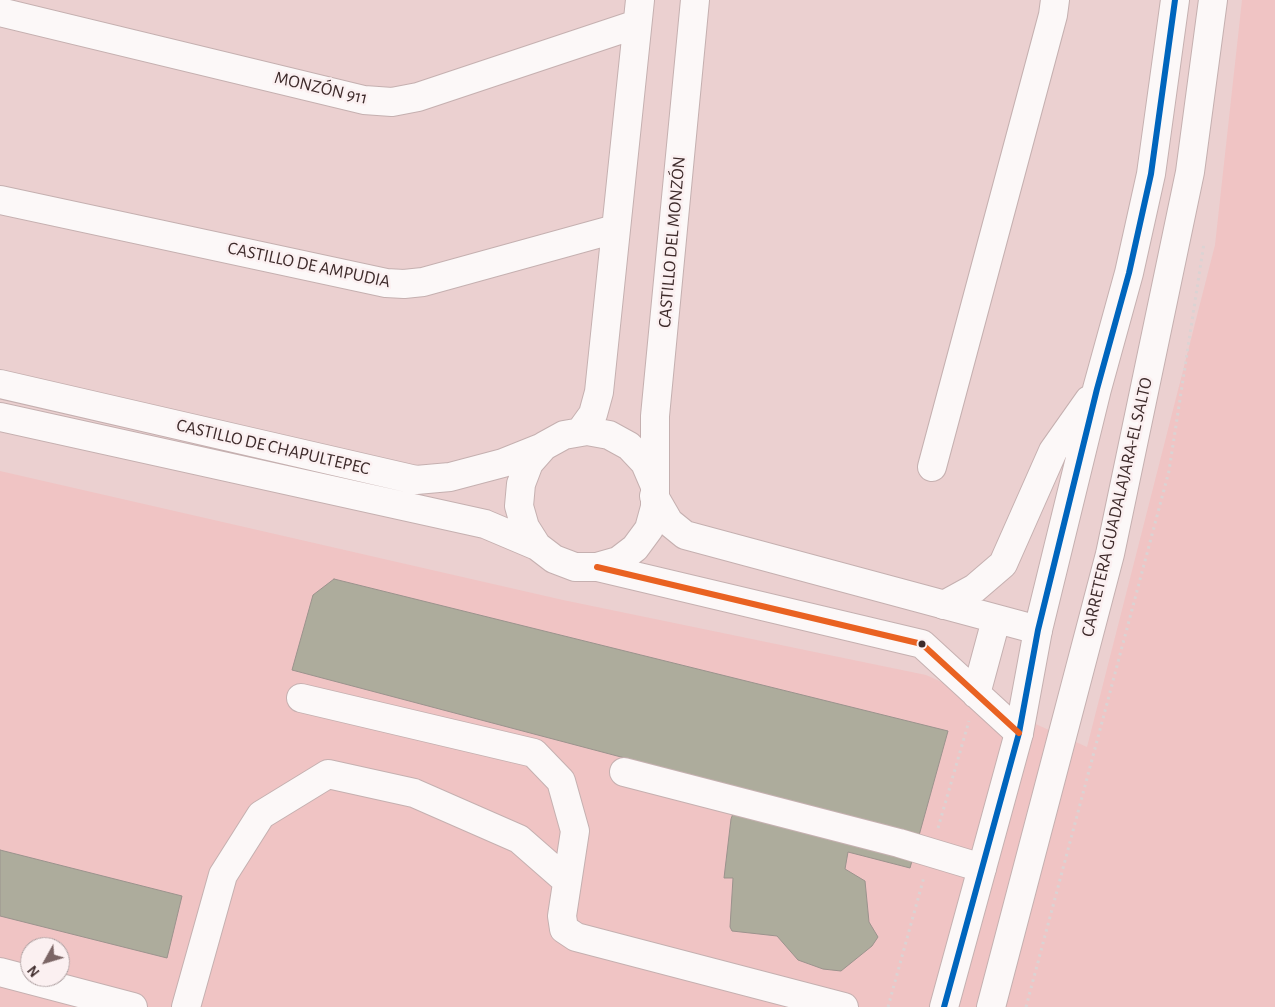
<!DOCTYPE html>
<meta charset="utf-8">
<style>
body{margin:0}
#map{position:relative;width:1275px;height:1007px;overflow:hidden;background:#ebd0d0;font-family:"Alegreya Sans",sans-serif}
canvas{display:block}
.north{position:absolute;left:20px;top:937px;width:50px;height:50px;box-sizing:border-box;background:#fbf0f1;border:1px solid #afa1a2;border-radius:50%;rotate:231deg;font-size:14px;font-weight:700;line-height:20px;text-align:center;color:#3e2b2b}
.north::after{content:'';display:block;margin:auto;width:18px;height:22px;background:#7b6565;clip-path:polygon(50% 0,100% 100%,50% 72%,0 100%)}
</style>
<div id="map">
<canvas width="1275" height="1007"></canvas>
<div class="north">N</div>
</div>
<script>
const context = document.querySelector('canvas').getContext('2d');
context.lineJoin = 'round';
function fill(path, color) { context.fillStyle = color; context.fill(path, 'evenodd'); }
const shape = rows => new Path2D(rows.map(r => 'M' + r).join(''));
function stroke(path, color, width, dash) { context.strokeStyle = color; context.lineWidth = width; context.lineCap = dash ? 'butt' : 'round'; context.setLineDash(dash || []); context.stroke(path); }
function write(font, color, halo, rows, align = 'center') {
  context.font = font + ' "Alegreya Sans",sans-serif'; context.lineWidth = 5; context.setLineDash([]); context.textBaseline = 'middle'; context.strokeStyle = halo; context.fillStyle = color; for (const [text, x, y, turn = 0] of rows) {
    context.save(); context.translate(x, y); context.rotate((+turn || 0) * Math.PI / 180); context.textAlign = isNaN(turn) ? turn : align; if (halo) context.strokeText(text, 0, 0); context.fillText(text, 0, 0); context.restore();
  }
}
fill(shape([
 [1242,0,1275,0,1275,1007,0,1007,0,471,563,600,926,675,1087,747,1215,245],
 [30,947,60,947,60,977,30,977]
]), '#f0c4c4');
const building = shape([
 [334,579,948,731,910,868,848,852,845,869,865,881,869,922,878,937,872,946,841,971,823,969,798,960,777,936,732,931,730,927,733,878,724,878,731,819,742,789,292,670,313,595,334,579],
 [0,850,182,896,167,958,0,916,0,850]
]);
fill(building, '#adac9c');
stroke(building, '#9b938d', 1);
const minor = shape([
 [0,12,364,100,392,102,418,97,637,24],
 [0,200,386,283,404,284,423,282,615,229],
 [0,384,416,480,450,477,503,463,543,447],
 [0,417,485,524,537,546],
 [580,432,593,414,599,392,640,0],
 [932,467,1053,15,1055,0],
 [654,484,645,463,629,446,609,435,587,431,564,435,544,446,529,463,521,484,519,506,525,527,537,546,554,559,575,567,597,567,618,561,635,548,649,529,655,507,655,416,695,0],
 [654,496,669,522,685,535,1038,630],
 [597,567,922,644,1019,733],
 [976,694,996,620],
 [301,698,534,753,561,781,575,831,562,916,564,929,576,937,844,1007],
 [624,772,899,843,982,868],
 [0,972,133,1007],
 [186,1007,223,875,261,815,328,774,414,793,519,839,567,881]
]);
const major = shape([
 [944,605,975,588,1003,564,1053,451,1089,400],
 [944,1007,1019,733,1038,630,1097,389,1129,273,1151,174,1175,0],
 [991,1007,1110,554,1190,172,1213,0]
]);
stroke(minor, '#c5b0b0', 30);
stroke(major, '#c5b0b0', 30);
stroke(shape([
 [938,828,969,721],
 [888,1007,924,877],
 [1026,1007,1169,471,1204,243]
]), '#dbd3d3', 3, [2.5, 4]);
stroke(minor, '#fcf8f8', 28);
stroke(major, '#fcf8f8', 28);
stroke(shape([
 [944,1007,1019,733,1038,630,1097,389,1129,273,1151,174,1175,0]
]), '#0065bd', 6);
stroke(shape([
 [597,567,922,644,1019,733]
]), '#e96222', 6);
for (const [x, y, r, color] of [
 [922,644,4.5,"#3e2b2b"]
]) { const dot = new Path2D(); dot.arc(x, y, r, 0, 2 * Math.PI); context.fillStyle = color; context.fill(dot); stroke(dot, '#fbf0f1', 2); }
write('18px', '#3e2b2b', '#fbf0f1', [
 ["MONZÓN 911",321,88,13],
 ["CASTILLO DEL MONZÓN",672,242,-85],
 ["CASTILLO DE AMPUDIA",309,265,12],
 ["CASTILLO DE CHAPULTEPEC",273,447,13],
 ["CARRETERA GUADALAJARA-EL SALTO",1117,507,-77]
]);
</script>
